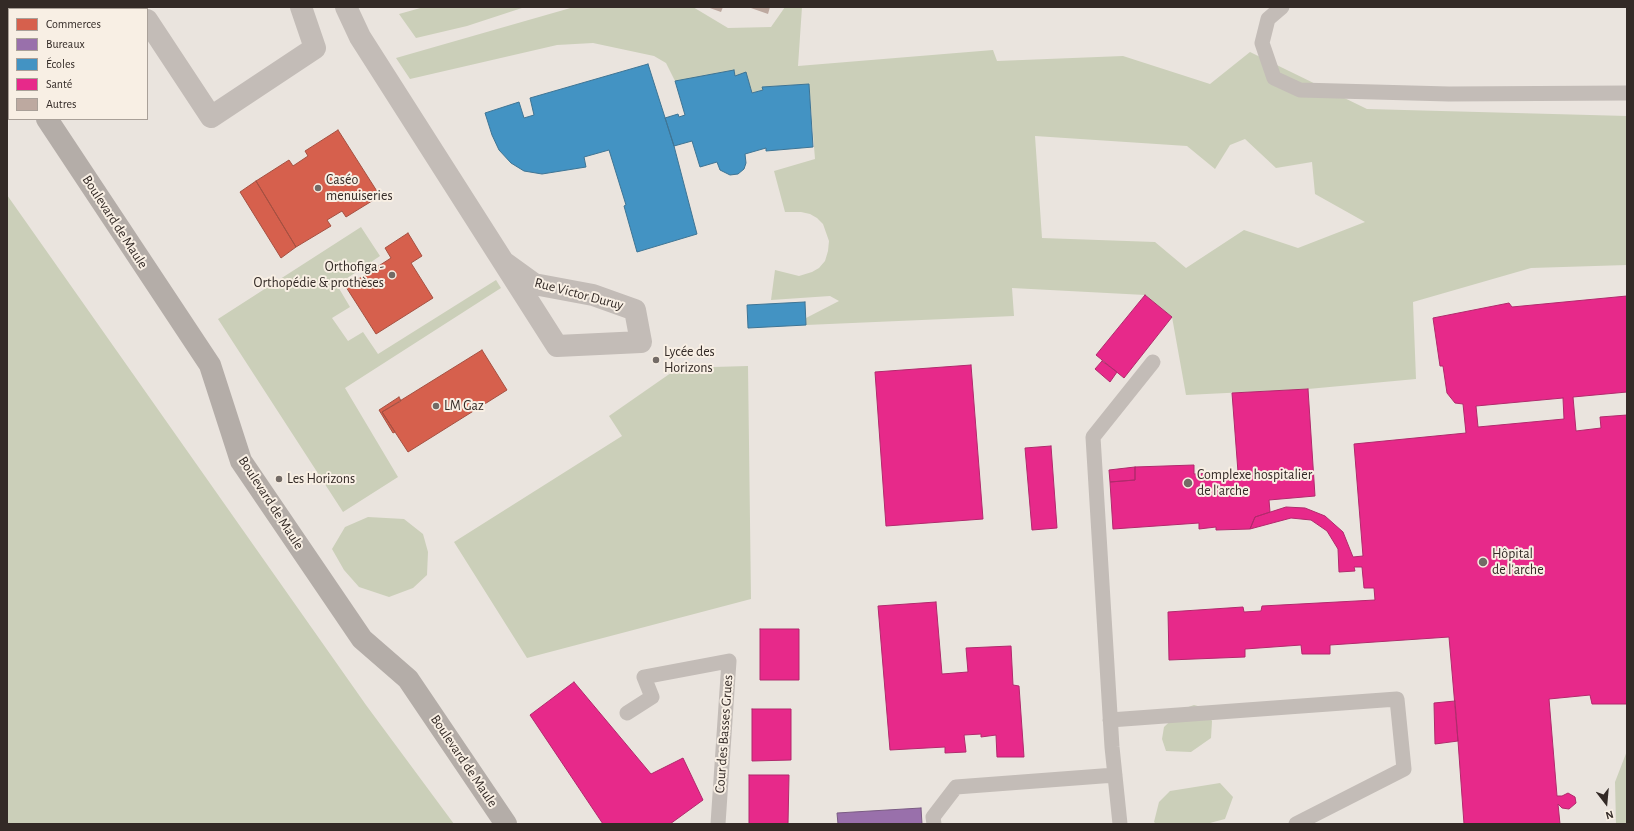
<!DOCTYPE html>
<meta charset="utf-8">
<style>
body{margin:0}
#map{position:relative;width:1634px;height:831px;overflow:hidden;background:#eae4de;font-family:"Alegreya Sans",sans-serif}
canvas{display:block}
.frame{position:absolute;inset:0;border:8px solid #332a26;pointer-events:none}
.legend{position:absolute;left:8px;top:8px;width:140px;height:112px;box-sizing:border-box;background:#f8efe4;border:1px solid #a9a098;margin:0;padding:5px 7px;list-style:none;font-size:12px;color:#332a26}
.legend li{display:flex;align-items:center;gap:8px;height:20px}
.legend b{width:20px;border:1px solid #a9a098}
.north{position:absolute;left:1586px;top:783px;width:40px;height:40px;-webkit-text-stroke:3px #f8efe4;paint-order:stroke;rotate:164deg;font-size:11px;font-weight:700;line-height:16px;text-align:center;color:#332a26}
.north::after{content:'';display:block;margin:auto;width:14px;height:18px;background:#332a26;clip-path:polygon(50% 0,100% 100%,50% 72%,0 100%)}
</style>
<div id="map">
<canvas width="1634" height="831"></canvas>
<div class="frame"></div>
<ul class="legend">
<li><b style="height:11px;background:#d6604d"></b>Commerces</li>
<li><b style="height:11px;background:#9970ab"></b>Bureaux</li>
<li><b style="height:11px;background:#4393c3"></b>Écoles</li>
<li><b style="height:11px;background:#e7298a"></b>Santé</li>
<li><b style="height:11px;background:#bda9a0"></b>Autres</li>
</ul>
<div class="north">N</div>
</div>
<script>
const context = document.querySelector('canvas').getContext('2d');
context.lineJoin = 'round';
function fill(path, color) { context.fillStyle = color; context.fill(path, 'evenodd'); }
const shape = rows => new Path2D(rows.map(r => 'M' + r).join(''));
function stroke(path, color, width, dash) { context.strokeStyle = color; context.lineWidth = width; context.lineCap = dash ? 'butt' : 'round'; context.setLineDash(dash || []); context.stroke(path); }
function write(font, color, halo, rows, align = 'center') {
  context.font = font + ' "Alegreya Sans",sans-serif'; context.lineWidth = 4; context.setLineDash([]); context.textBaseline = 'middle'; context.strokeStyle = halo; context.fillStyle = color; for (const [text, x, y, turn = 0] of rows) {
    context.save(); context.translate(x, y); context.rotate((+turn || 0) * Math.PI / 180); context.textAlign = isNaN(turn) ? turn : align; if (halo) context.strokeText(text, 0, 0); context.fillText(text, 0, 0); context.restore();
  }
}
fill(shape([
 [424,7,525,7,467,26,416,38,399,14],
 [574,7,693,7,728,28,771,27,785,7,802,7,798,66,993,50,997,61,1123,56,1210,84,1250,52,1367,109,1627,116,1627,265,1531,268,1413,302,1416,379,1308,389,1186,395,1172,317,1145,295,1012,288,1014,316,806,325,806,318,839,301,830,296,771,300,775,270,799,276,812,272,819,268,825,261,828,251,829,241,823,224,817,218,810,214,801,212,785,212,774,171,815,159,809,84,762,87,763,90,752,93,746,73,735,76,675,81,666,63,654,56,593,43,557,45,410,79,396,58],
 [1035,136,1187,146,1215,169,1230,145,1245,139,1276,168,1312,162,1315,194,1365,222,1298,248,1244,230,1186,268,1155,242,1042,238],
 [7,195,366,705,454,824,7,824],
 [361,227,380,256,337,285,350,307,332,318,348,341,363,332,378,354,496,280,501,288,345,388,398,477,343,512,218,319],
 [748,366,751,599,527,658,454,542,622,436,609,416,678,368],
 [368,517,404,519,423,534,428,552,427,575,413,588,389,597,359,587,344,570,332,549,345,527],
 [1194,705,1205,708,1212,721,1211,738,1191,752,1166,751,1162,739,1164,727,1183,709],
 [1627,751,1627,824,1616,824,1615,782],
 [1220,783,1233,797,1225,819,1206,824,1156,824,1154,822,1159,802,1170,791]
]), '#cbcfb9');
const shops = shape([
 [338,130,380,196,346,217,342,211,327,220,331,226,296,247,256,181,289,160,293,166,308,156,305,151,338,130],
 [256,181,296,247,281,258,240,192,256,181],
 [408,233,422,256,411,263,433,298,376,334,346,287,391,258,385,248,408,233],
 [482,350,507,390,408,452,382,412,482,350],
 [399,397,401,401,382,412,395,432,393,433,379,410,399,397]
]);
fill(shops, '#d6604d');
stroke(shops, '#a55041', 1);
const offices = shape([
 [921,808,922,824,838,824,837,813,921,808]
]);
fill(offices, '#9970ab');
stroke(offices, '#7a5b83', 1);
const schools = shape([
 [648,64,674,146,697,234,637,252,624,206,626,205,609,150,584,157,586,167,542,174,524,171,511,163,499,150,492,135,485,113,519,102,524,118,534,115,530,98,648,64],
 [734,70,735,76,746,72,752,93,763,90,762,87,809,84,813,147,766,151,766,148,745,154,746,163,744,169,738,174,730,175,720,170,717,162,700,167,692,141,674,146,665,118,678,114,679,117,685,115,675,81,734,70],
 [805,302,806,325,748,328,747,305,805,302]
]);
fill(schools, '#4393c3');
stroke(schools, '#3e7494', 1);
const health = shape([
 [1145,295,1172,317,1124,378,1096,355,1145,295],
 [1627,296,1627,392,1573,397,1576,431,1601,428,1600,417,1627,415,1627,704,1592,704,1590,695,1549,699,1557,796,1562,796,1568,793,1575,797,1576,803,1569,809,1562,808,1558,804,1560,824,1464,824,1458,741,1449,637,1330,645,1330,654,1302,654,1301,645,1245,649,1245,657,1169,660,1168,612,1243,607,1244,612,1261,611,1262,606,1375,600,1374,588,1364,588,1362,567,1354,567,1355,571,1339,572,1338,549,1327,531,1311,520,1291,518,1250,529,1255,517,1286,507,1305,508,1325,516,1343,532,1353,557,1363,556,1354,444,1466,433,1463,404,1455,403,1447,393,1443,366,1440,366,1433,318,1509,303,1512,307,1627,296],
 [1563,398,1564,419,1478,427,1476,406,1563,398],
 [1102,361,1117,372,1110,382,1095,369,1102,361],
 [971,365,983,519,886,526,875,372,971,365],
 [1308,389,1315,496,1269,500,1270,512,1255,517,1250,529,1216,530,1216,527,1199,529,1199,523,1113,529,1110,482,1135,480,1135,467,1194,465,1194,474,1238,472,1232,393,1308,389],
 [1051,446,1057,528,1032,530,1025,448,1051,446],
 [1135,467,1135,480,1110,482,1109,470,1135,467],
 [936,602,942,674,968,672,966,648,1011,646,1013,685,1019,686,1024,757,997,757,996,735,981,737,981,734,964,735,966,752,945,753,945,747,890,750,878,606,936,602],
 [760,629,799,629,799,680,760,680,760,629],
 [574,682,651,774,683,758,703,800,670,824,603,824,530,715,574,682],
 [1455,701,1458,741,1435,744,1434,703,1455,701],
 [752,709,791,709,791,760,752,761,752,709],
 [749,775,789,775,788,824,749,824,749,775]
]);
fill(health, '#e7298a');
stroke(health, '#b1296c', 1);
fill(shape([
 [707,7,723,7,721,12],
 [748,7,770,7,768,14]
]), '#bda9a0');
stroke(shape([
 [1282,7,1268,19,1262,43,1274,78,1300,90,1449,94,1627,93],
 [627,713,652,697,644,677,729,661,718,824],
 [1110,720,1397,699,1404,769,1296,824],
 [934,824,933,817,956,787,1115,775],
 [1120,824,1112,747,1093,437,1153,362]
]), '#c3bcb7', 15);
stroke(shape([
 [346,7,360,37,557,346,641,342,635,310,593,295,534,284,505,263],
 [89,9,92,7],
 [127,9,130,7],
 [147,20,211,117,315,48,301,7]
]), '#c3bcb7', 22);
stroke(shape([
 [7,79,9,80],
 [47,119,210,365,241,461,362,639,408,679,506,824]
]), '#b4ada8', 22);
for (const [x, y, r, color] of [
 [318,188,4,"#736b66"],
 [392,275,4,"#736b66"],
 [656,360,4,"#736b66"],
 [436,406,4,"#736b66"],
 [279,479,4,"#736b66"],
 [1188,483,5,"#736b66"],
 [1483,562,5,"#736b66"]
]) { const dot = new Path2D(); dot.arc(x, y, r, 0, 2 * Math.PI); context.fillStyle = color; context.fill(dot); stroke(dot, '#f8efe4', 1.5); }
write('14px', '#332a26', '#f8efe4', [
 ["Caséo",326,180],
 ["menuiseries",326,196],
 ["Orthofiga -",384,267,"right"],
 ["Orthopédie & prothèses",384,283,"right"],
 ["Lycée des",664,352],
 ["Horizons",664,368],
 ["LM Gaz",444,406],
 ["Complexe hospitalier",1197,475],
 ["de l'arche",1197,491],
 ["Les Horizons",287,479],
 ["Hôpital",1492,554],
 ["de l'arche",1492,570]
], 'left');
write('14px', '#332a26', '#f8efe4', [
 ["Boulevard de Maule",115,222,57],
 ["Rue Victor Duruy",579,294,15],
 ["Boulevard de Maule",271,503,57],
 ["Cour des Basses Grues",724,734,-86],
 ["Boulevard de Maule",464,761,56]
]);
</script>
